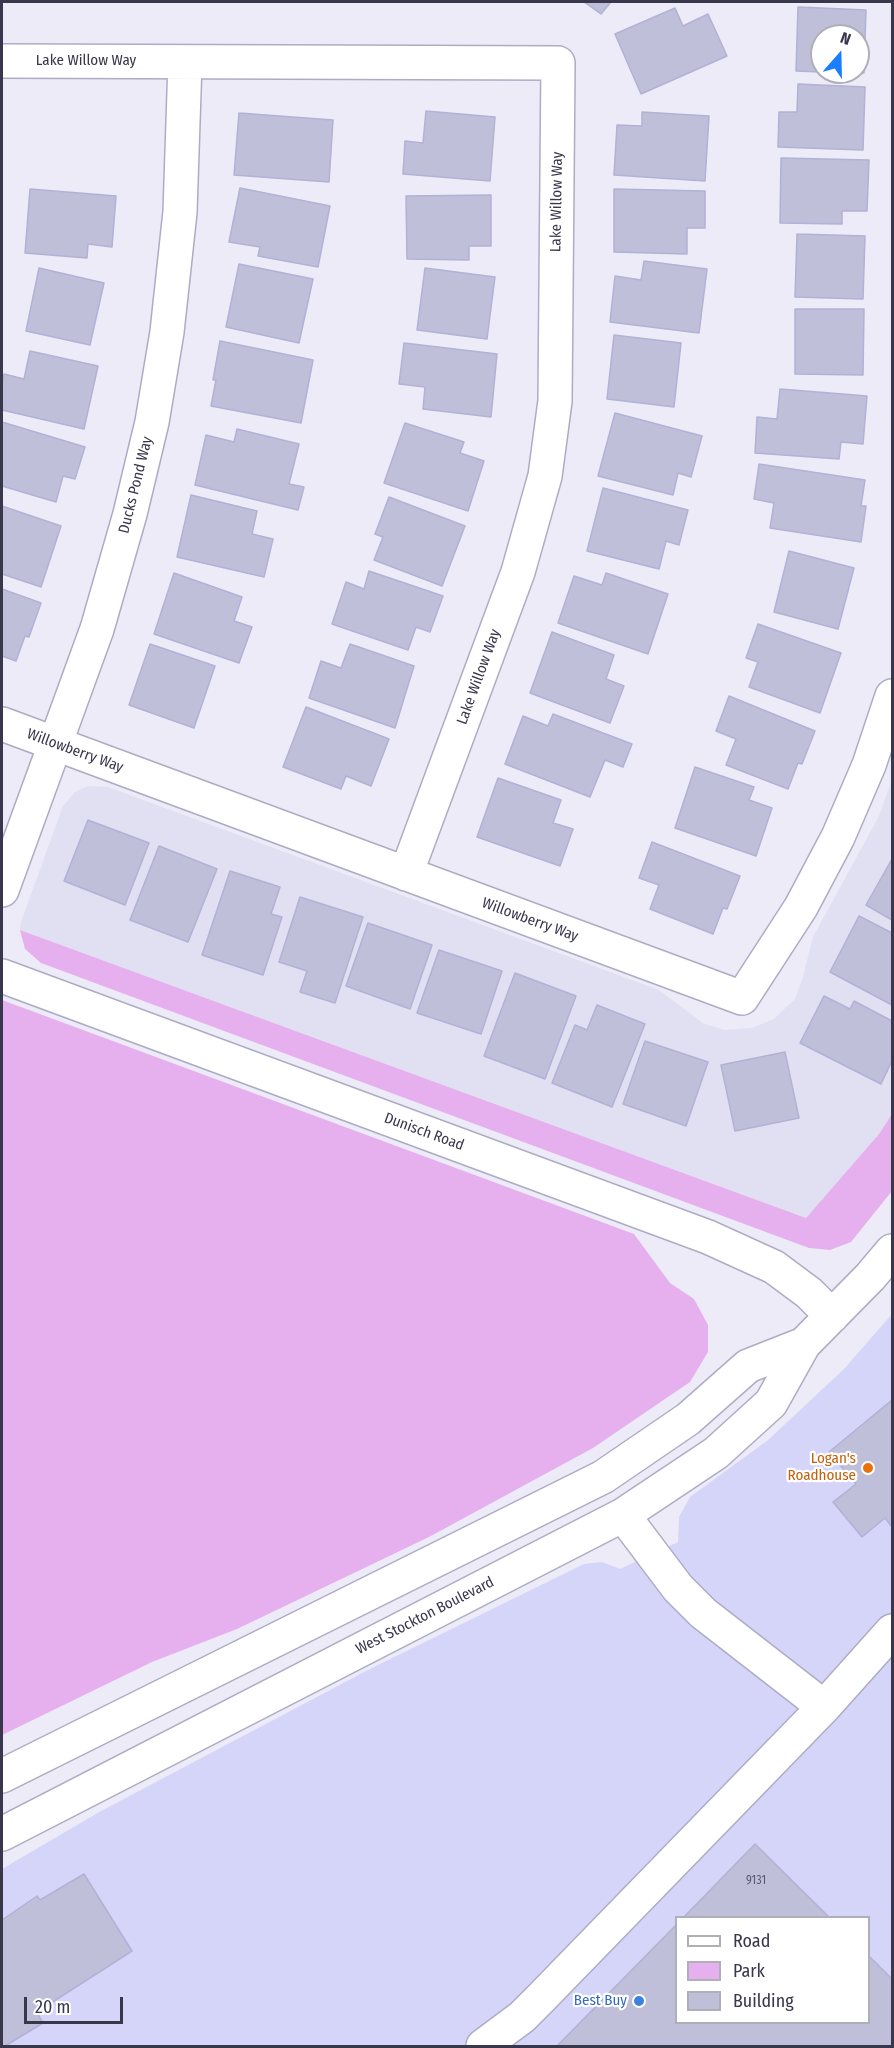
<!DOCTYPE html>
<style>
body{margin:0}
#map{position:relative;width:894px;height:2048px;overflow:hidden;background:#ecebf7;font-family:"Fira Sans Condensed",sans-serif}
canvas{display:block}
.frame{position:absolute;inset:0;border:3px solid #38374c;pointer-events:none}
.legend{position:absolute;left:675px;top:1916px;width:195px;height:108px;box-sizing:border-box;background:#fff;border:2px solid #afafb7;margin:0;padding:8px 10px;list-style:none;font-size:18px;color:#38374c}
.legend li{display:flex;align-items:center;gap:12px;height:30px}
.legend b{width:30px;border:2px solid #afafb7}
.north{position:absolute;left:810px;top:24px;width:60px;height:60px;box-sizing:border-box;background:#fff;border:2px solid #afafb7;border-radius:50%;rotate:20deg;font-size:16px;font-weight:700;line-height:24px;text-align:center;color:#38374c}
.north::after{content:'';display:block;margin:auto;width:21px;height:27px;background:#1a7eff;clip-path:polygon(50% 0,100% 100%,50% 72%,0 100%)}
.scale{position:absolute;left:24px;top:1997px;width:99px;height:27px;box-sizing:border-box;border:3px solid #38374c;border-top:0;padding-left:8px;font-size:18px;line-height:21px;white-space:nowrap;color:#38374c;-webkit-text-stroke:4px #fff;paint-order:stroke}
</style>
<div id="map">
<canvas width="894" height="2048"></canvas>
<div class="frame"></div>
<ul class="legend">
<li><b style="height:8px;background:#fff"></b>Road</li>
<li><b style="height:16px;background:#e6b0ef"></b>Park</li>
<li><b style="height:16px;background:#bfbfda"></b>Building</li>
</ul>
<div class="north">N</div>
<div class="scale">20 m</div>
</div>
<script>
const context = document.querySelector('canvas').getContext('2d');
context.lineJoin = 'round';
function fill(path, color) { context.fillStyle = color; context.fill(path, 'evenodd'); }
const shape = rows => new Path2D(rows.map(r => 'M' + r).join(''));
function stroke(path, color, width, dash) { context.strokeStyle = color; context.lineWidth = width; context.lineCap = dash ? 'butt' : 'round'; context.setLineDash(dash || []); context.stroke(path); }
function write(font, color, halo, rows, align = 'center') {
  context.font = font + ' "Fira Sans Condensed",sans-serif'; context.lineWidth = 4.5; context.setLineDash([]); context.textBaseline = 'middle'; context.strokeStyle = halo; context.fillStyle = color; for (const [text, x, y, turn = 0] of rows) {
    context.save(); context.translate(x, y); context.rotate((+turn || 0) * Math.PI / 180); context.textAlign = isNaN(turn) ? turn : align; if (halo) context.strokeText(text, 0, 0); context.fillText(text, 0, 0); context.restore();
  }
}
fill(shape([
 [892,780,892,1114,879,1134,806,1218,20,930,21,922,63,806,75,792,88,786,108,787,659,990,704,1024,725,1030,752,1028,774,1019,795,999,803,977,813,937,879,816]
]), '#e1dff2');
fill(shape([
 [892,1314,892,2046,2,2046,2,1869,101,1811,368,1670,584,1564,602,1562,620,1569,678,1542,679,1517,690,1497,768,1440,844,1369],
 [676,1918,868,1918,868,2022,676,2022]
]), '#d5d5fa');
fill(shape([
 [20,930,806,1218,879,1134,892,1114,892,1191,851,1242,830,1250,809,1248,41,963,25,949],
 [2,1000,634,1234,670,1283,694,1299,708,1325,708,1352,690,1382,593,1448,429,1537,237,1629,152,1662,2,1735]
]), '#e6b0ef');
const building = shape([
 [584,2,611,2,601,14,584,2],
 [798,7,866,10,864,73,830,72,858,72,858,36,822,36,822,72,796,71,798,7],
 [675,8,683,26,708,14,727,56,641,94,615,34,675,8],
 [798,84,865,87,863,150,778,147,779,112,797,112,798,84],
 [426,111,495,117,490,181,403,174,405,141,423,143,426,111],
 [642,112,709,116,705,181,614,175,617,125,642,126,642,112],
 [239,113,333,120,329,182,234,175,239,113],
 [781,158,869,160,867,211,842,211,842,224,780,223,781,158],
 [240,188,330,206,318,267,258,256,260,247,229,242,240,188],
 [30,189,116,196,112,247,88,244,87,258,25,253,30,189],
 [614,189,705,191,705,228,687,228,687,254,614,252,614,189],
 [491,195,491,246,469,246,469,260,407,259,406,196,491,195],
 [797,234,865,236,863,299,795,297,797,234],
 [644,261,707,269,699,333,610,322,615,276,641,280,644,261],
 [239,264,313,279,299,343,226,327,239,264],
 [39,268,104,283,90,345,26,331,39,268],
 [425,268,495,277,487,339,417,330,425,268],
 [795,309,864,309,863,375,795,374,795,309],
 [614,335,681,343,674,407,607,399,614,335],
 [220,341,313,360,301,423,211,406,216,380,213,380,220,341],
 [404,343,497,354,491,417,423,409,425,387,399,384,404,343],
 [30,351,98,366,84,429,2,410,2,386,4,374,24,379,30,351],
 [780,389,867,396,863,444,841,442,839,459,755,453,757,417,777,419,780,389],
 [615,413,702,436,691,477,678,473,673,495,598,476,615,413],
 [2,422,85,447,75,479,63,476,56,502,2,486,2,422],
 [405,423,464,442,460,453,484,461,468,511,384,483,405,423],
 [237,429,299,444,289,484,304,487,298,510,195,485,206,435,234,442,237,429],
 [759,464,865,480,861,506,866,506,861,542,770,528,774,503,754,499,759,464],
 [603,488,688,510,679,545,666,541,659,569,587,551,603,488],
 [191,495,257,511,252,534,273,539,264,577,177,557,191,495],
 [389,497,465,526,442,586,374,560,383,537,375,534,389,497],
 [2,506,61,526,41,587,2,574,2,506],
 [789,551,854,568,838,629,774,612,789,551],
 [369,571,443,596,430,632,416,627,408,650,332,624,346,582,364,589,369,571],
 [174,573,242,597,234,621,252,627,239,663,154,634,174,573],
 [606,573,668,594,648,654,558,623,574,576,602,585,606,573],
 [2,589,41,603,29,637,25,636,16,661,2,656,2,589],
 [758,624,841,653,820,713,749,687,758,662,746,658,758,624],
 [552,632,614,655,606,679,624,686,610,723,530,693,552,632],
 [150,644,215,666,194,728,129,705,150,644],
 [350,644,414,666,395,728,309,698,321,661,341,668,350,644],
 [729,696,815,731,802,764,798,763,788,789,726,765,736,739,716,731,729,696],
 [306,707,389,739,371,786,346,776,341,789,283,767,306,707],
 [553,714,632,744,623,767,605,760,590,797,505,764,523,716,548,726,553,714],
 [695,767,754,787,749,800,772,808,756,856,675,828,695,767],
 [498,778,561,800,553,823,573,829,560,866,477,837,498,778],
 [88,820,149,843,125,905,64,881,88,820],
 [652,842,740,876,727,909,723,908,713,934,650,909,659,885,639,878,652,842],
 [159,846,217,869,188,942,130,920,159,846],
 [892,859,892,920,866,905,892,859],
 [230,871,280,887,271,914,282,917,263,975,202,955,230,871],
 [300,897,363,917,335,1003,300,992,307,971,279,962,300,897],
 [859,916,892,933,892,1005,830,972,859,916],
 [368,923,432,945,410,1009,346,986,368,923],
 [439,950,502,971,481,1034,417,1013,439,950],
 [515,973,576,996,545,1079,484,1056,515,973],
 [824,996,850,1009,854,1001,892,1021,892,1061,881,1084,800,1043,824,996],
 [597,1005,645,1024,612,1107,552,1083,575,1025,587,1030,597,1005],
 [645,1041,708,1062,686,1126,623,1104,645,1041],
 [785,1052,799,1118,735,1131,721,1065,785,1052],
 [892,1400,892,1527,885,1518,862,1537,833,1502,856,1484,829,1452,892,1400],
 [755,1844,830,1918,683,1918,755,1844],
 [84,1874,132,1951,37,2012,43,2023,5,2046,2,2046,2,1920,37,1896,40,1900,84,1874],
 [676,1925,676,2022,868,2022,868,1955,892,1979,892,2046,557,2046,676,1925]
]);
fill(building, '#bfbfda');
stroke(building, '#b2b1d6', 1.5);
const minor = shape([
 [2,61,558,63,555,401,545,476,518,572,406,874],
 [2,724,742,998,801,907,838,837,869,765,892,696],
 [2,890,97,629,130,514,152,422,167,332,180,212,185,62],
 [2,976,708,1237,774,1267,809,1293,832,1316],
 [824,1707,892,1631],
 [2,1776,603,1477,688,1419,748,1366,804,1344],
 [2,1834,623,1515,716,1453,771,1403,804,1344,870,1277,892,1251],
 [483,2046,522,2017,541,1998,824,1707,703,1613,678,1588,623,1515]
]);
stroke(minor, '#aeacc4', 36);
stroke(minor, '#fff', 33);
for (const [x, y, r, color] of [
 [868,1468,6,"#e8710a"],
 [639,2001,6,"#3f7fe0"]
]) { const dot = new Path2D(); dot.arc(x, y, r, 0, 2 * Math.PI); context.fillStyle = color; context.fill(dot); stroke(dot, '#fff', 2); }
write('12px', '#5a5970', null, [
 ["9131",756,1881]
]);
write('15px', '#38374c', '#fff', [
 ["Lake Willow Way",86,61],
 ["Lake Willow Way",557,202,-89],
 ["Ducks Pond Way",136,485,-76],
 ["Lake Willow Way",479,677,-70],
 ["Willowberry Way",75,751,20],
 ["Willowberry Way",530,920,20],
 ["Dunisch Road",424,1132,20],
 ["West Stockton Boulevard",425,1616,-27]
]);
write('15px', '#c56008', '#fff', [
 ["Logan's",856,1459],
 ["Roadhouse",856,1476]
], 'right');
write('15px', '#366cbe', '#fff', [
 ["Best Buy",627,2001]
], 'right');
</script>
